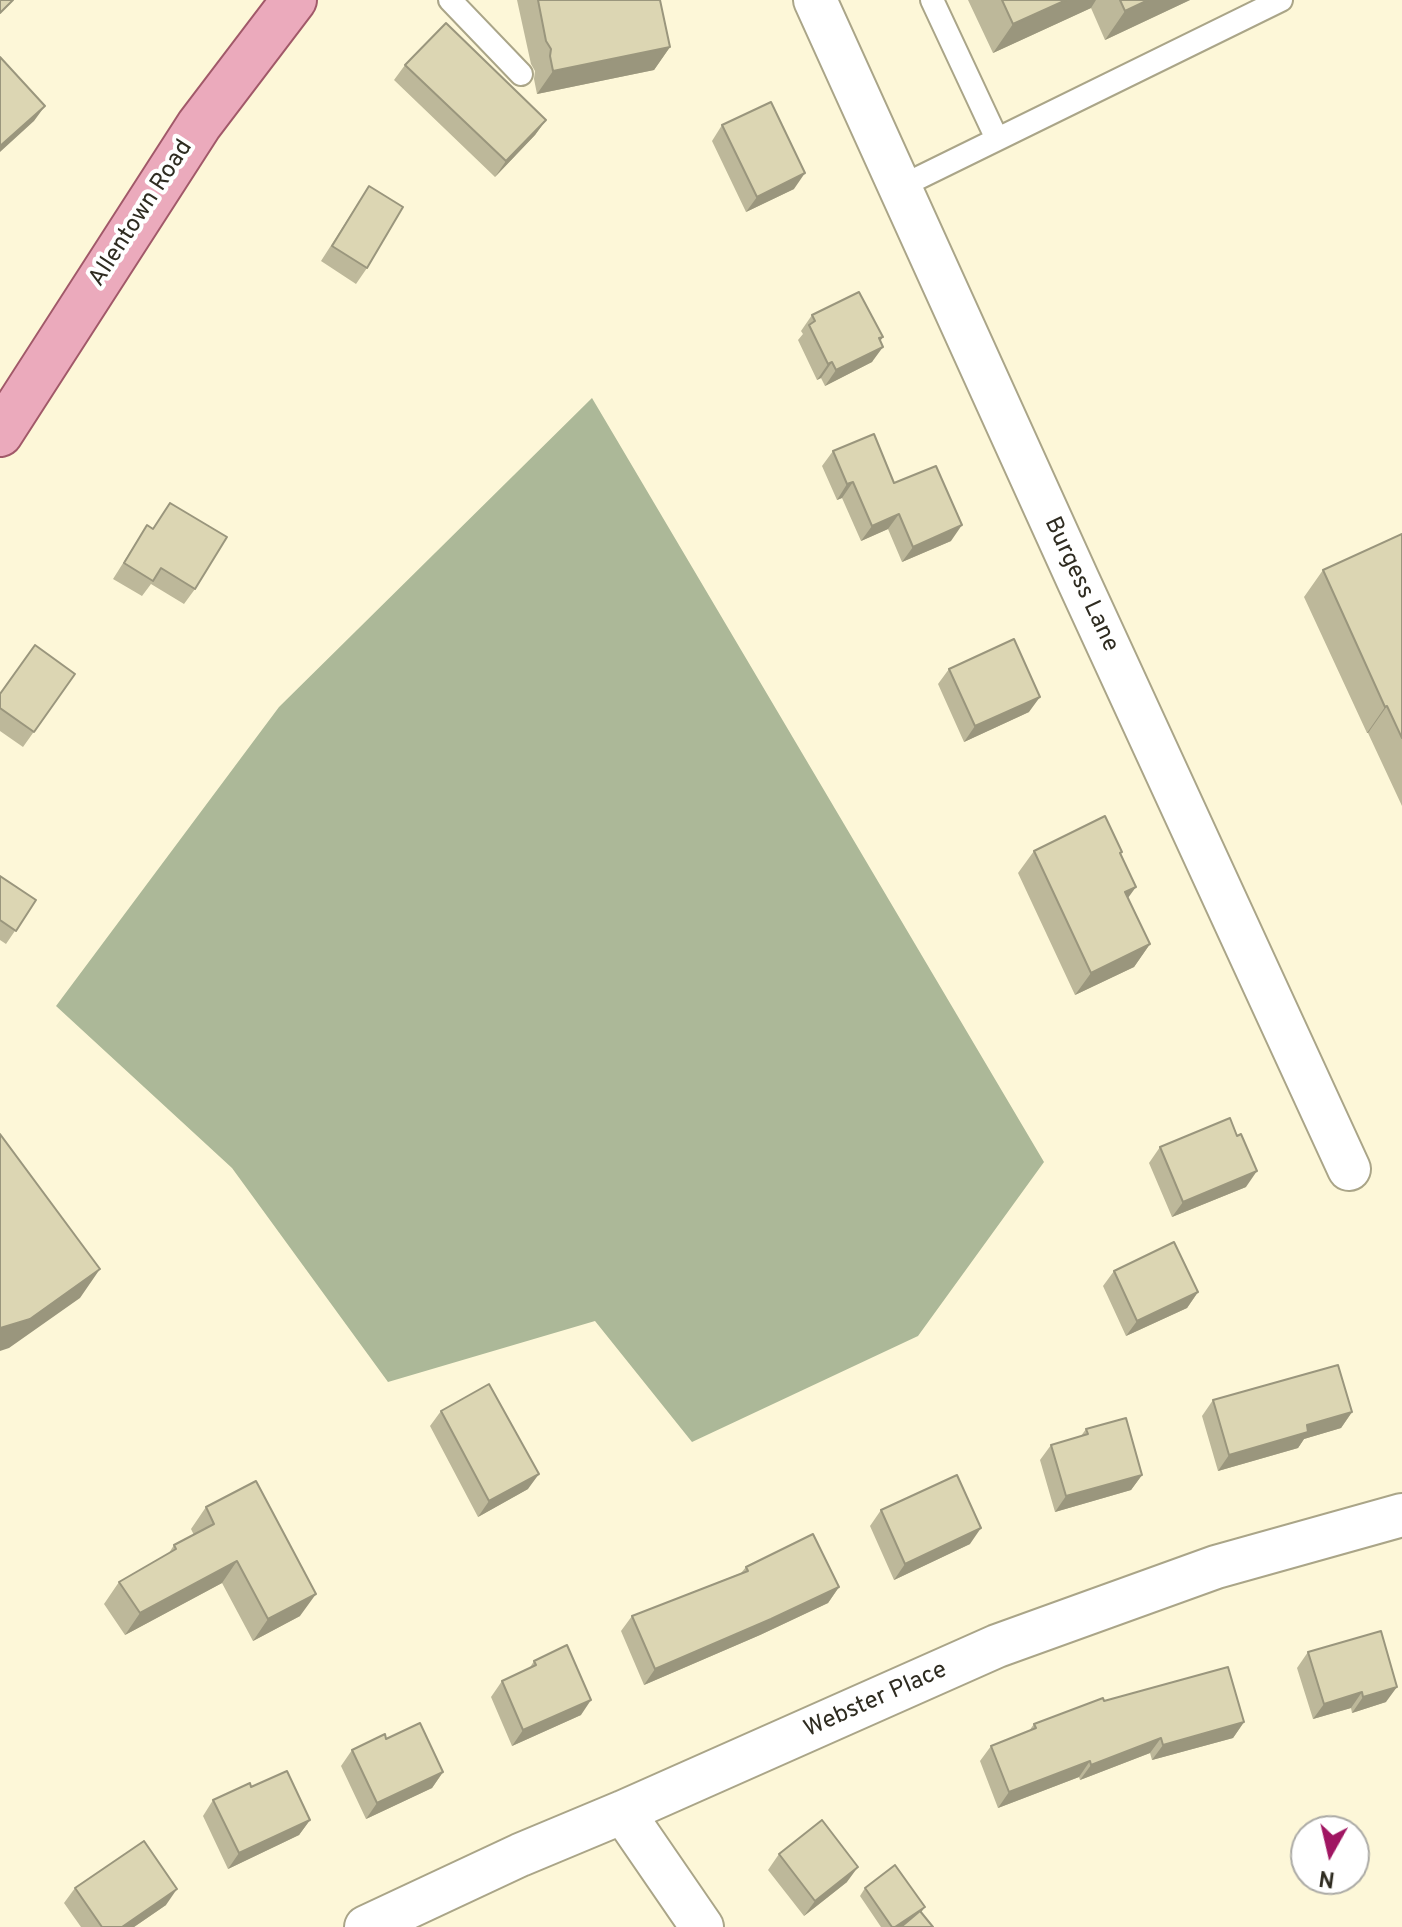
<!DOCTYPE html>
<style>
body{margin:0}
#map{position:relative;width:1402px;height:1927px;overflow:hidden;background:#fdf7d8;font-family:Overpass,sans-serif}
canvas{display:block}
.north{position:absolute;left:1290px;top:1815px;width:80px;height:80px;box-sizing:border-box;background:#fff;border:2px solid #acaba6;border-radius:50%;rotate:188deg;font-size:22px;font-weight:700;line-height:32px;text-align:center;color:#2f2c21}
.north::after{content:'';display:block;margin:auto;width:28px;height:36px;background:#a01662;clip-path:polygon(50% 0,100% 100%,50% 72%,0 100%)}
</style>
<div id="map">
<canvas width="1402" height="1927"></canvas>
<div class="north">N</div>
</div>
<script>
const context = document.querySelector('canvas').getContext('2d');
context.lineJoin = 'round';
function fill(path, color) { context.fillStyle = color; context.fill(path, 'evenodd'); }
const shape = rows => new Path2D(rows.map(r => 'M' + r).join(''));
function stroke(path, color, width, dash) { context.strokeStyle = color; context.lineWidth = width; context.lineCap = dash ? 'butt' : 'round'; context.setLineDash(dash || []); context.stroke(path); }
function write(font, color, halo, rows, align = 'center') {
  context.font = font + ' Overpass,sans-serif'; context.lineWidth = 8; context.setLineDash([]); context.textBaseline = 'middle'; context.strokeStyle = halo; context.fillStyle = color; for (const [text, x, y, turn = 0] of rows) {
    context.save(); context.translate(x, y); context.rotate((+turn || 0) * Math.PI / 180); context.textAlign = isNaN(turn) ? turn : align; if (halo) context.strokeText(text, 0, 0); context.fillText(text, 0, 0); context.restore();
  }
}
fill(shape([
 [592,398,1044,1162,918,1336,692,1442,595,1321,388,1382,232,1168,56,1006,279,707]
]), '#acb898');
const service = shape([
 [450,0,521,74],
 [932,0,997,139],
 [900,187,1281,0]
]);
const minor = shape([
 [815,0,1078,580,1349,1169],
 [623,1812,702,1927],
 [366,1927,520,1855,623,1812,997,1646,1216,1567,1402,1515]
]);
const primary = shape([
 [0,434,199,125,294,0]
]);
stroke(service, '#aaa588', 26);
stroke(minor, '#aaa588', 46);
stroke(primary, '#a15969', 48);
stroke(service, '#fff', 22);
stroke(minor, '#fff', 42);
stroke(primary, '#ebaabc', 44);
fill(shape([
 [517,0,660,0,670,47,654,70,537,94,534,79,535,71,531,64],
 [968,0,1190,0,1105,40,1091,8,993,53],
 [405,65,546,120,535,135,495,177,394,80],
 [722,125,794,189,746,212,712,141],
 [369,186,367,268,356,284,321,261],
 [812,315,883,337,880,341,872,362,825,386,821,378,817,380,798,340,803,334,801,331],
 [833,451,894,483,951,541,902,562,888,529,861,541,842,498,837,500,822,466],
 [170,503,195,589,184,604,151,584,142,596,113,579,147,525,153,529],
 [1402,534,1402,806,1368,733,1367,733,1304,597,1323,570],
 [949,669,1029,712,964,742,938,684],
 [75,674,23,747,0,731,0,694],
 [1034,851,1122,852,1120,854,1128,898,1150,944,1134,967,1075,995,1018,873],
 [0,876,36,900,6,944,0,940],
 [1237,1136,1246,1187,1172,1217,1149,1163,1160,1147],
 [1114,1271,1198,1292,1187,1308,1126,1336,1103,1286],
 [1213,1400,1352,1412,1341,1428,1304,1439,1298,1448,1218,1471,1202,1416],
 [441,1411,528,1489,478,1517,430,1426],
 [1086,1429,1142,1475,1131,1490,1055,1512,1040,1460,1051,1445,1081,1436],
 [206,1507,300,1616,253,1641,222,1583,125,1635,104,1604,119,1582,169,1553,174,1545,194,1535,191,1529],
 [881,1510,970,1544,894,1580,870,1526],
 [746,1567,839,1587,828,1603,760,1635,644,1685,621,1631,632,1616,741,1573],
 [1308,1652,1386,1702,1352,1713,1351,1708,1313,1719,1297,1668],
 [534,1661,581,1715,512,1746,491,1697,502,1681,529,1669],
 [1104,1701,1244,1722,1233,1738,1152,1760,1150,1753,1080,1780,1079,1777,998,1808,980,1761,991,1746,1029,1731,1034,1724],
 [386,1739,443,1772,432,1788,366,1819,341,1766,352,1750],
 [251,1787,310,1820,299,1835,228,1869,203,1816,213,1800],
 [779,1854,847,1882,804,1916,768,1870],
 [75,1888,166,1905,134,1927,81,1927,64,1903],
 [865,1888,925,1907,921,1912,933,1927,881,1927,860,1896]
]), '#bdb89a');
fill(shape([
 [1066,0,1096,0,1091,8,993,53,1013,24],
 [1148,0,1190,0,1105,40,1125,11],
 [670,47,654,70,537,94,553,71],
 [45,106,34,121,0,152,0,146],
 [546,120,535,135,495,177,506,161],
 [805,173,794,189,746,212,757,197],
 [883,337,872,352,883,347,872,362,825,386,836,370,879,338],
 [832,362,821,378,817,380,828,364],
 [853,482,842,498,837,500,847,484],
 [899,514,888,529,861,541,872,526],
 [962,525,951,541,902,562,913,547],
 [1040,697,1029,712,964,742,975,726],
 [1387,706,1368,733,1367,733,1385,707],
 [1136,887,1120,909,1125,892],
 [1150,944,1134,967,1075,995,1091,973],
 [1257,1171,1246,1187,1172,1217,1183,1202],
 [100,1269,80,1298,9,1348,0,1351,0,1328],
 [1198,1292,1187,1308,1126,1336,1137,1321],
 [1352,1412,1341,1428,1304,1439,1298,1448,1218,1471,1229,1455,1307,1425],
 [539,1474,528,1489,478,1517,489,1501],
 [1142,1475,1131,1490,1055,1512,1066,1496],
 [981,1528,970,1544,894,1580,905,1564],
 [237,1561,222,1583,125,1635,140,1613],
 [839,1587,828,1603,760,1635,644,1685,655,1669],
 [316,1594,300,1616,253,1641,268,1619],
 [1397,1687,1386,1702,1352,1713,1363,1697],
 [1362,1692,1351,1708,1313,1719,1324,1704],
 [591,1700,581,1715,512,1746,523,1730],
 [1244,1722,1233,1738,1152,1760,1163,1745],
 [1161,1738,1150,1753,1080,1780,1091,1765],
 [1090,1761,1079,1777,998,1808,1009,1792],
 [443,1772,432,1788,366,1819,377,1803],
 [310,1820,299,1835,228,1869,239,1853],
 [858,1867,847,1882,804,1916,815,1901],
 [177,1889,166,1905,134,1927,122,1927],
 [925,1907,919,1915,901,1927,895,1927]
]), '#9a967d');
const building = shape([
 [0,0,13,0,0,13,0,0],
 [538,0,660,0,670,47,553,71,550,56,551,49,546,41,538,0],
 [1002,0,1066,0,1013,24,1002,0],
 [1120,0,1148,0,1125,11,1120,0],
 [446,23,546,120,506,161,405,65,446,23],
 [0,57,45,106,0,146,0,57],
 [771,102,805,173,757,197,722,125,771,102],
 [369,186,403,207,367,268,332,246,369,186],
 [859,292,883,337,879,338,883,347,836,370,832,362,828,364,809,325,815,321,812,315,859,292],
 [874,434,894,483,936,466,962,525,913,547,899,514,872,526,853,482,847,484,833,451,874,434],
 [170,503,227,537,195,589,161,568,153,581,124,563,147,525,153,529,170,503],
 [1402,534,1402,738,1387,706,1385,707,1323,570,1402,534],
 [1014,639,1040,697,975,726,949,669,1014,639],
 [35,645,75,674,34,732,0,708,0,694,35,645],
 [1105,816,1122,852,1120,853,1136,887,1125,892,1150,944,1091,973,1034,851,1105,816],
 [0,876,36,900,16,931,0,920,0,876],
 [1230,1118,1237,1136,1241,1134,1257,1171,1183,1202,1160,1147,1230,1118],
 [0,1134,100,1269,30,1319,0,1328,0,1134],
 [1174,1242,1198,1292,1137,1321,1114,1271,1174,1242],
 [1338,1365,1352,1412,1307,1425,1308,1432,1229,1455,1213,1400,1338,1365],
 [489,1384,539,1474,489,1501,441,1411,489,1384],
 [1126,1418,1142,1475,1066,1496,1051,1445,1088,1434,1086,1429,1126,1418],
 [957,1475,981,1528,905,1564,881,1510,957,1475],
 [256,1481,316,1594,268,1619,237,1561,140,1613,119,1582,176,1549,174,1545,214,1524,206,1507,256,1481],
 [813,1534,839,1587,771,1619,655,1669,632,1616,748,1571,746,1567,813,1534],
 [1381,1631,1397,1687,1363,1697,1362,1692,1324,1704,1308,1652,1381,1631],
 [567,1645,591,1700,523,1730,502,1681,536,1665,534,1661,567,1645],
 [1228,1667,1244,1722,1163,1745,1161,1738,1091,1765,1090,1761,1009,1792,991,1746,1036,1728,1034,1724,1103,1698,1104,1701,1228,1667],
 [420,1723,443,1772,377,1803,352,1750,385,1734,386,1739,420,1723],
 [287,1771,310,1820,239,1853,213,1800,250,1783,251,1787,287,1771],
 [822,1820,858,1867,815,1901,779,1854,822,1820],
 [144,1841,177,1889,122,1927,102,1927,75,1888,144,1841],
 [895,1865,925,1907,895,1927,892,1927,865,1888,895,1865],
 [920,1911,933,1927,901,1927,920,1911]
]);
fill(building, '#dcd6b3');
stroke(building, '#9a967d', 2);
write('24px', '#2f2c21', '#fff', [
 ["Allentown Road",142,214,-57],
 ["Burgess Lane",1080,585,65],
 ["Webster Place",876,1701,-24]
]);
</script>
